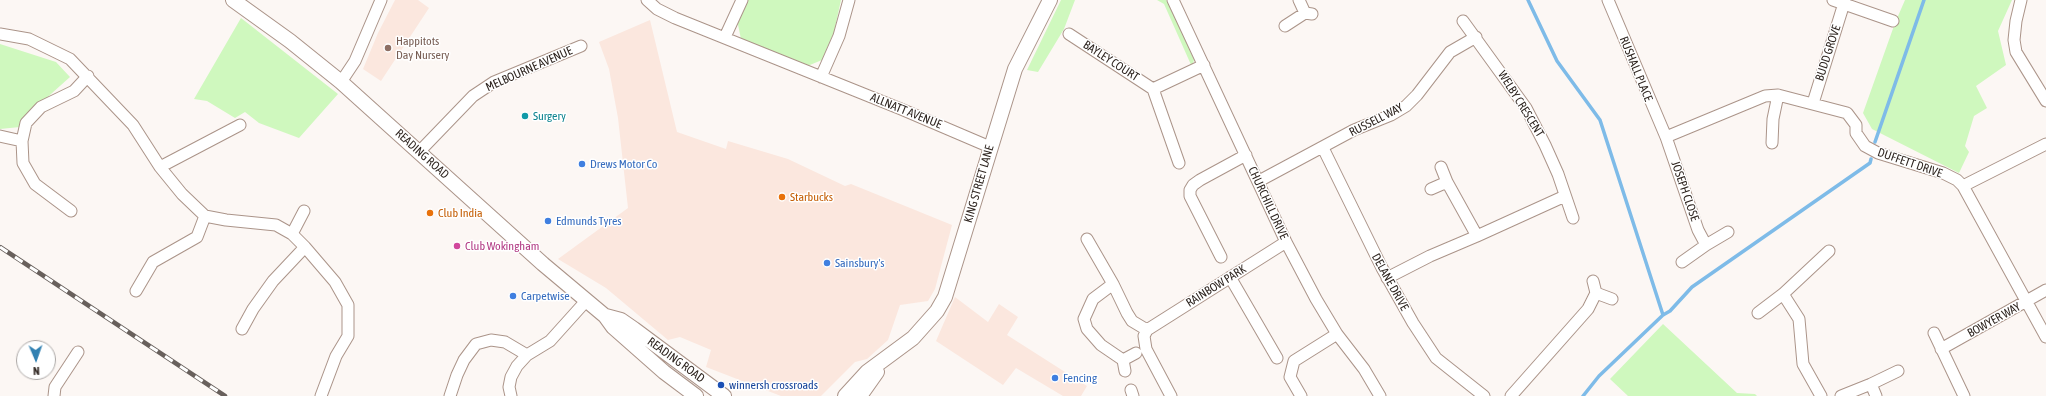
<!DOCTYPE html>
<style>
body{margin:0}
#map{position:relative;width:2046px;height:396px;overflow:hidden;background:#fcf7f4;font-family:"Asap Condensed",sans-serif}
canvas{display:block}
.north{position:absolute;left:16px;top:340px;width:40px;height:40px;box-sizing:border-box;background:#fff;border:1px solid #aca8a6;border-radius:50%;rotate:178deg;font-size:11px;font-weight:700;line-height:16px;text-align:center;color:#2f2621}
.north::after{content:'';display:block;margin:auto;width:14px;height:18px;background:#3181b2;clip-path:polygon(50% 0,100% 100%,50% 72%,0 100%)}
</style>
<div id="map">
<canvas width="2046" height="396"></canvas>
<div class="north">N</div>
</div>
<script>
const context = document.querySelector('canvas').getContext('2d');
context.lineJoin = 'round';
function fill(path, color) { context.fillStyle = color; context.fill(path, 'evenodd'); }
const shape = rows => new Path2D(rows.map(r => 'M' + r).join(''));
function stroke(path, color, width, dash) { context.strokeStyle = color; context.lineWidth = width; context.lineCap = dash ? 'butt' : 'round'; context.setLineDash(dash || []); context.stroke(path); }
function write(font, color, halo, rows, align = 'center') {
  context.font = font + ' "Asap Condensed",sans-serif'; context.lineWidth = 3; context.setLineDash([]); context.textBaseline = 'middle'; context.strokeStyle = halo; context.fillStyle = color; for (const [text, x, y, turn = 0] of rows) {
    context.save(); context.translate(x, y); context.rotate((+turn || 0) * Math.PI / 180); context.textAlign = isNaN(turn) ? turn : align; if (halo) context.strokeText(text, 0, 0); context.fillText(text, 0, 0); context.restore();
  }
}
fill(shape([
 [395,0,418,0,429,8,381,81,363,69,378,33],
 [650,20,677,132,726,149,728,141,788,159,845,186,851,184,952,225,935,289,928,301,900,305,888,340,867,359,855,362,821,396,781,396,706,367,711,350,680,337,668,340,606,288,558,259,628,208,618,118,609,69,599,42],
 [955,297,988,322,999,304,1018,317,1007,335,1087,386,1081,396,1063,396,1016,368,1003,385,936,341]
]), '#fbe7de');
fill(shape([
 [746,0,841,0,834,32,822,60,805,67,741,39,737,20],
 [1061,0,1075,0,1064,29,1038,72,1027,70],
 [1157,0,1166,0,1169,4,1194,60,1192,67,1164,4],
 [1905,0,2012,0,1998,31,2006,65,1976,86,1987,108,1974,116,1965,146,1969,152,1959,173,1872,129,1863,113,1895,23],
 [241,18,338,94,299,138,259,123,245,112,235,118,207,101,194,99],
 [0,44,56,62,70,77,23,119,20,127,0,129],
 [1663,324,1737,393,1755,394,1757,396,1628,396,1610,379]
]), '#cff8be');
stroke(shape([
 [1528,0,1557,61,1600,120,1663,315],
 [1875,142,1924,0],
 [1583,396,1599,376,1663,315,1670,311,1692,287,1870,163,1871,159]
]), '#7ebbe8', 3.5);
const minor = shape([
 [647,0,657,9,675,18,901,109,990,147],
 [1173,0,1286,242,1316,299,1337,334,1364,369,1380,396],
 [1299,0,1305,13],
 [1608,0,1666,137,1698,230,1706,245],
 [1833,0,1893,21],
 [2021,0,2016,21,2014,40,2016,52,2046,101],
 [1463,21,1526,108,1545,145,1558,174,1573,218],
 [1285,26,1305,13,1312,14],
 [0,34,29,39,70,59,133,125,160,167,182,194,205,216,226,220,276,225,292,234,305,247,335,282,348,305,348,336,336,356,321,396],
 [1069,34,1153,89,1179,163],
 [725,37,742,0],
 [821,77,839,36,849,0],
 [341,82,355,61,381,0],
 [1153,89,1204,65],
 [1813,103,1845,0],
 [0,136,22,141],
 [1666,137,1765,96,1778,95,1847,113,1856,125,1856,133,1865,146,1878,153,1943,173,1957,180,1963,186,2046,337],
 [1772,143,1773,119,1778,95],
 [1323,148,1382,268,1413,323,1436,358,1484,396],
 [419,152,473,96,494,82,581,46],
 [160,167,240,125],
 [1441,167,1447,182,1477,236],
 [1259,181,1354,130,1391,115,1406,106,1417,95,1450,52,1476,37],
 [1963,186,2046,144],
 [1431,189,1447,182],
 [71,211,35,184,23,163,22,141,26,123,41,107,74,91,88,76],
 [292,234,304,211],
 [1087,239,1113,284,1127,313,1132,321,1147,330],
 [1221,257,1190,196,1190,190,1193,185,1200,180,1246,155],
 [1682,262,1706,245,1728,232],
 [1230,277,1277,358],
 [1387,278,1430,256,1477,236,1565,196],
 [1593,281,1596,293],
 [1113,284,1093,299,1084,319,1087,329,1101,345,1123,360,1125,371],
 [136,291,153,262,197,237,205,216],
 [1783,294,1799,319,1803,364,1821,396],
 [1758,313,1783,294,1829,251],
 [242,329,253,309,273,281,305,247],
 [1934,333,1964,396],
 [1941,349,2046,290],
 [1123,360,1136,353],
 [1871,384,1898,371],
 [1131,390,1133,396],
 [54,396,55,387,78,352],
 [450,396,457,375,464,360,476,344,491,340,505,342,527,355],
 [511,396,509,387,511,377,517,366,527,355,550,341,586,301],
 [1171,396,1146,349,1144,336,1147,330,1286,242],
 [1301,396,1290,377,1294,361,1337,334],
 [1511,396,1588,309,1596,293,1612,299],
 [1841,396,1871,384,1876,396]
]);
const major = shape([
 [233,0,290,41,341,82,543,264,605,316,613,327,664,372,696,396],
 [606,316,621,320,634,329,724,396],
 [845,396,867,372,913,338,937,311,945,297,1015,69,1050,0],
 [860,396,877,372]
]);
stroke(minor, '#ab9489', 13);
stroke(major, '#ab9489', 16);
stroke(minor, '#fff', 11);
stroke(major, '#fff', 14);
const rail = shape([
 [0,247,225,396]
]);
stroke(rail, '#68605c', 4.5);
stroke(rail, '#fff', 3, [9]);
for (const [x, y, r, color] of [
 [388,48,4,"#8d6e63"],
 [525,116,4,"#0f9aa8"],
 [582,164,4,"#3f7fe0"],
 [782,197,4,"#e8710a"],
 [430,213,4,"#e8710a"],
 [548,221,4,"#3f7fe0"],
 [457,246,4,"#d1479c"],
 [827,263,4,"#3f7fe0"],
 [513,296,4,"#3f7fe0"],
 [1055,378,4,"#3f7fe0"],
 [721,385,4,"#1a4fb4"]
]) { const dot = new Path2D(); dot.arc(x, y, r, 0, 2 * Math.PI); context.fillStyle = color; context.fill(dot); stroke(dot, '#fff', 1.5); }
write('12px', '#785e54', '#fff', [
 ["Happitots",396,41],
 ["Day Nursery",396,55]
], 'left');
write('12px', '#2f2621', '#fff', [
 ["BUDD GROVE",1828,53,-72],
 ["BAYLEY COURT",1111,61,33],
 ["MELBOURNE AVENUE",529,69,-24],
 ["RUSHALL PLACE",1636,69,68],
 ["WELBY CRESCENT",1521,104,58],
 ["ALLNATT AVENUE",906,111,22],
 ["RUSSELL WAY",1376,120,-27],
 ["READING ROAD",422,154,42],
 ["DUFFETT DRIVE",1910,163,19],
 ["KING STREET LANE",979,184,-74],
 ["JOSEPH CLOSE",1685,191,71],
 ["CHURCHILL DRIVE",1268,203,65],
 ["DELANE DRIVE",1390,282,61],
 ["RAINBOW PARK",1216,286,-32],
 ["BOWYER WAY",1994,320,-29],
 ["READING ROAD",676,360,36]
]);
write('12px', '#0d838f', '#fff', [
 ["Surgery",533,116]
], 'left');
write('12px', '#366cbe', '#fff', [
 ["Drews Motor Co",590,164],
 ["Edmunds Tyres",556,221],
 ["Sainsbury's",835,263],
 ["Carpetwise",521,296],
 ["Fencing",1063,378]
], 'left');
write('12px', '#c56008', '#fff', [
 ["Starbucks",790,197],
 ["Club India",438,213]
], 'left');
write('12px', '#b23c85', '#fff', [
 ["Club Wokingham",465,246]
], 'left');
write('12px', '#164399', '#fff', [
 ["winnersh crossroads",729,385]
], 'left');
</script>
